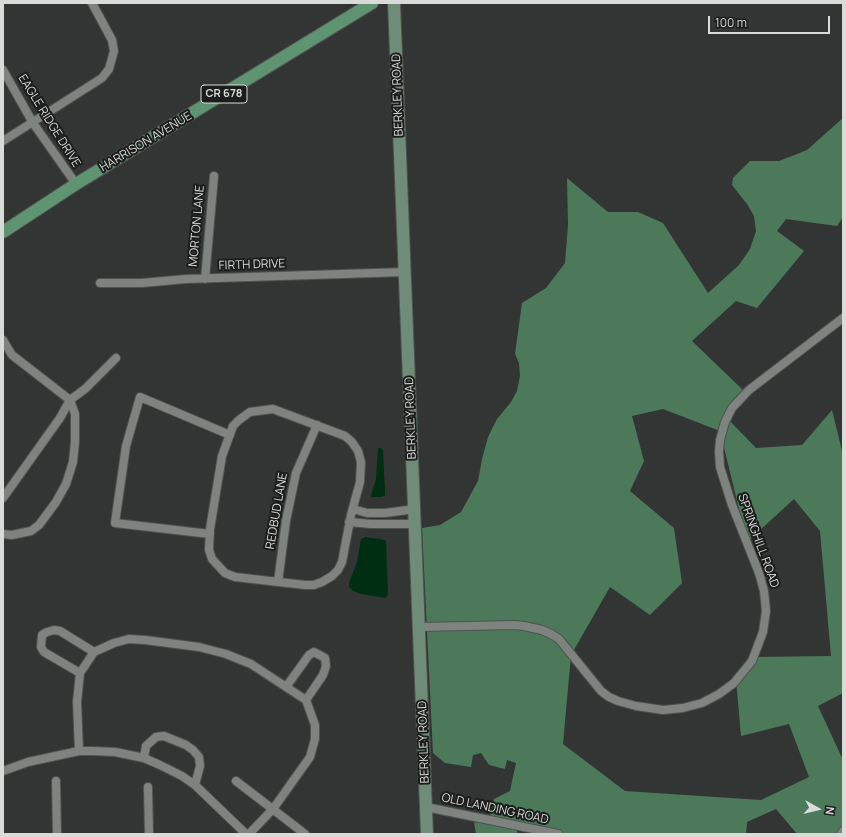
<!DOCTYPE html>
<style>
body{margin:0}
#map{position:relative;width:846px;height:837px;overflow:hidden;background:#323533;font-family:Manrope,sans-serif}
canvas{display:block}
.frame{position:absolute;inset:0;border:4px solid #d9dbd9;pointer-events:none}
.north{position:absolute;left:798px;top:789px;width:40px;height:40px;-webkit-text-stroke:3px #1b1c1b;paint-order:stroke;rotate:98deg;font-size:11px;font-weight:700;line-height:16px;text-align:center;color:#d9dbd9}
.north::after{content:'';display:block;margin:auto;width:14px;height:18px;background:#d9dbd9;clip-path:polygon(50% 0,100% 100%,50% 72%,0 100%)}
.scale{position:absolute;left:708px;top:16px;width:122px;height:18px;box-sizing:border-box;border:2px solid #d9dbd9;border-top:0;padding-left:5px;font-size:12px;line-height:14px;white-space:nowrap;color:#d9dbd9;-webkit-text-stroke:3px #1b1c1b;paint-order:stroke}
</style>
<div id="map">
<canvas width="846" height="837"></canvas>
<div class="frame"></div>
<div class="north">N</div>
<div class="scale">100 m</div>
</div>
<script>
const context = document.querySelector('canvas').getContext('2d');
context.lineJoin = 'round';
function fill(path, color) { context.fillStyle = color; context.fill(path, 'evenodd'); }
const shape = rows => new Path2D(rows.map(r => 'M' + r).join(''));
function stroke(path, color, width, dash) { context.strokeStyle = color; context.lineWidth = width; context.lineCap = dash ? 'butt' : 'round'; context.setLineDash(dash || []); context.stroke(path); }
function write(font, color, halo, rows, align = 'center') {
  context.font = font + ' Manrope,sans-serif'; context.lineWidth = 4; context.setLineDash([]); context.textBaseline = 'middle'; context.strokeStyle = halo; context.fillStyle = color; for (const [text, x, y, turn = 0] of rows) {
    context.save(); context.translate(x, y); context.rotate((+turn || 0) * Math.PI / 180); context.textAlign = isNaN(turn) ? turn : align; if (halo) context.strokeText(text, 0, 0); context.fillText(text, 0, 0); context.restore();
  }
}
fill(shape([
 [843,118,843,217,837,226,786,219,777,231,804,251,757,308,736,301,692,341,744,391,728,419,756,448,802,445,832,410,843,455,843,693,818,706,843,760,843,834,797,834,776,809,747,822,746,834,538,834,517,830,517,834,476,834,474,822,488,824,494,799,510,791,516,763,507,760,505,769,489,765,481,753,473,755,471,767,445,763,433,753,422,528,440,525,461,512,478,481,482,459,488,437,497,419,511,402,517,391,520,376,519,363,515,354,522,303,546,288,565,263,568,225,567,178,608,212,638,212,663,223,708,293,739,265,750,249,756,231,754,216,747,204,732,185,733,178,750,161,779,161,807,150],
 [663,409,720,431,747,542,794,499,820,531,831,656,753,657,736,680,741,736,789,724,809,777,761,800,625,791,563,744,571,655,610,587,650,615,682,583,674,528,630,491,644,461,632,416]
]), '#4c795a');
fill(shape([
 [378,448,381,448,383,450,385,491,385,496,381,497,371,497,371,495,376,479],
 [365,537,381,539,386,541,388,593,387,596,385,598,361,594,353,591,349,587,349,583,357,562,361,539]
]), '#002e13');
const street = shape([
 [3,70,33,123,76,184],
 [3,141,102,78,109,69,114,51,112,40,92,3],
 [205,279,214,176],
 [100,283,142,283,186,279,405,272],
 [3,340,12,355,70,400,85,389,116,358],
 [273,409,345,436,352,442,358,451,361,462,360,482,351,515,342,562,338,570,332,576,322,582,314,585,305,585,235,577,225,573,212,559,209,550,210,529,222,456,233,426,239,420,250,412,273,409],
 [3,498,60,418,70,400,75,414,75,442,73,462,66,484,56,502,39,525,31,531,12,535,3,534],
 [353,509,367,513,385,513,415,509],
 [349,522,371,524,415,524],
 [210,534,115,523,126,446,140,397,230,435],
 [278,582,286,521,296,473,317,425],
 [420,627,514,625,524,626,542,630,551,634,559,639,601,691,609,697,618,701,636,706,663,710,683,708,702,703,719,694,734,683,752,661,763,632,766,611,764,591,759,573,732,505,720,467,719,452,720,440,725,422,732,408,749,390,843,318],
 [80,673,44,652,41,647,42,635,47,632,54,630,60,631,94,652],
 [286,687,309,655,314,652,325,658,326,666,323,675,306,700],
 [79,751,77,702,80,673,94,652,103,648,114,643,129,639,145,640,199,647,226,654,251,664,306,700,315,725,315,739,310,757,273,809,249,834],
 [144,758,146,746,156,737,164,736,186,745,193,750,199,757,200,766,195,785],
 [3,771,28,762,79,751,92,751,115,752,144,758,160,765,182,776,195,785,246,834],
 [56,781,57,834],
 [236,781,305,834],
 [148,787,149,834],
 [426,807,558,834],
 [841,834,843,831]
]);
const secondary = shape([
 [394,3,427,834]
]);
const primary = shape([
 [3,232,76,184,372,3]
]);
stroke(street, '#4f524f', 10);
stroke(secondary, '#4f524f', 14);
stroke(primary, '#4f524f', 14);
stroke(street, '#7f8380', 8);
stroke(secondary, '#6f8c79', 12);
stroke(primary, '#5f9472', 12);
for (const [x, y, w] of [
 [224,94,46]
]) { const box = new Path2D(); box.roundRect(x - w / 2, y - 9, w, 18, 3); context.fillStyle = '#1b1c1b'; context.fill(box); stroke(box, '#d9dbd9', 1); }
write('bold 11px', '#d9dbd9', null, [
 ["CR 678",224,94]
]);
write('12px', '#d9dbd9', '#1b1c1b', [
 ["BERKLEY ROAD",398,95,-92],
 ["EAGLE RIDGE DRIVE",49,121,58],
 ["HARRISON AVENUE",146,142,-31],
 ["MORTON LANE",197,226,-85],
 ["FIRTH DRIVE",252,265,-2],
 ["BERKLEY ROAD",411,418,-92],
 ["REDBUD LANE",277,511,-80],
 ["SPRINGHILL ROAD",758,541,70],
 ["BERKLEY ROAD",424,742,-92],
 ["OLD LANDING ROAD",495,809,12]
]);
</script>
